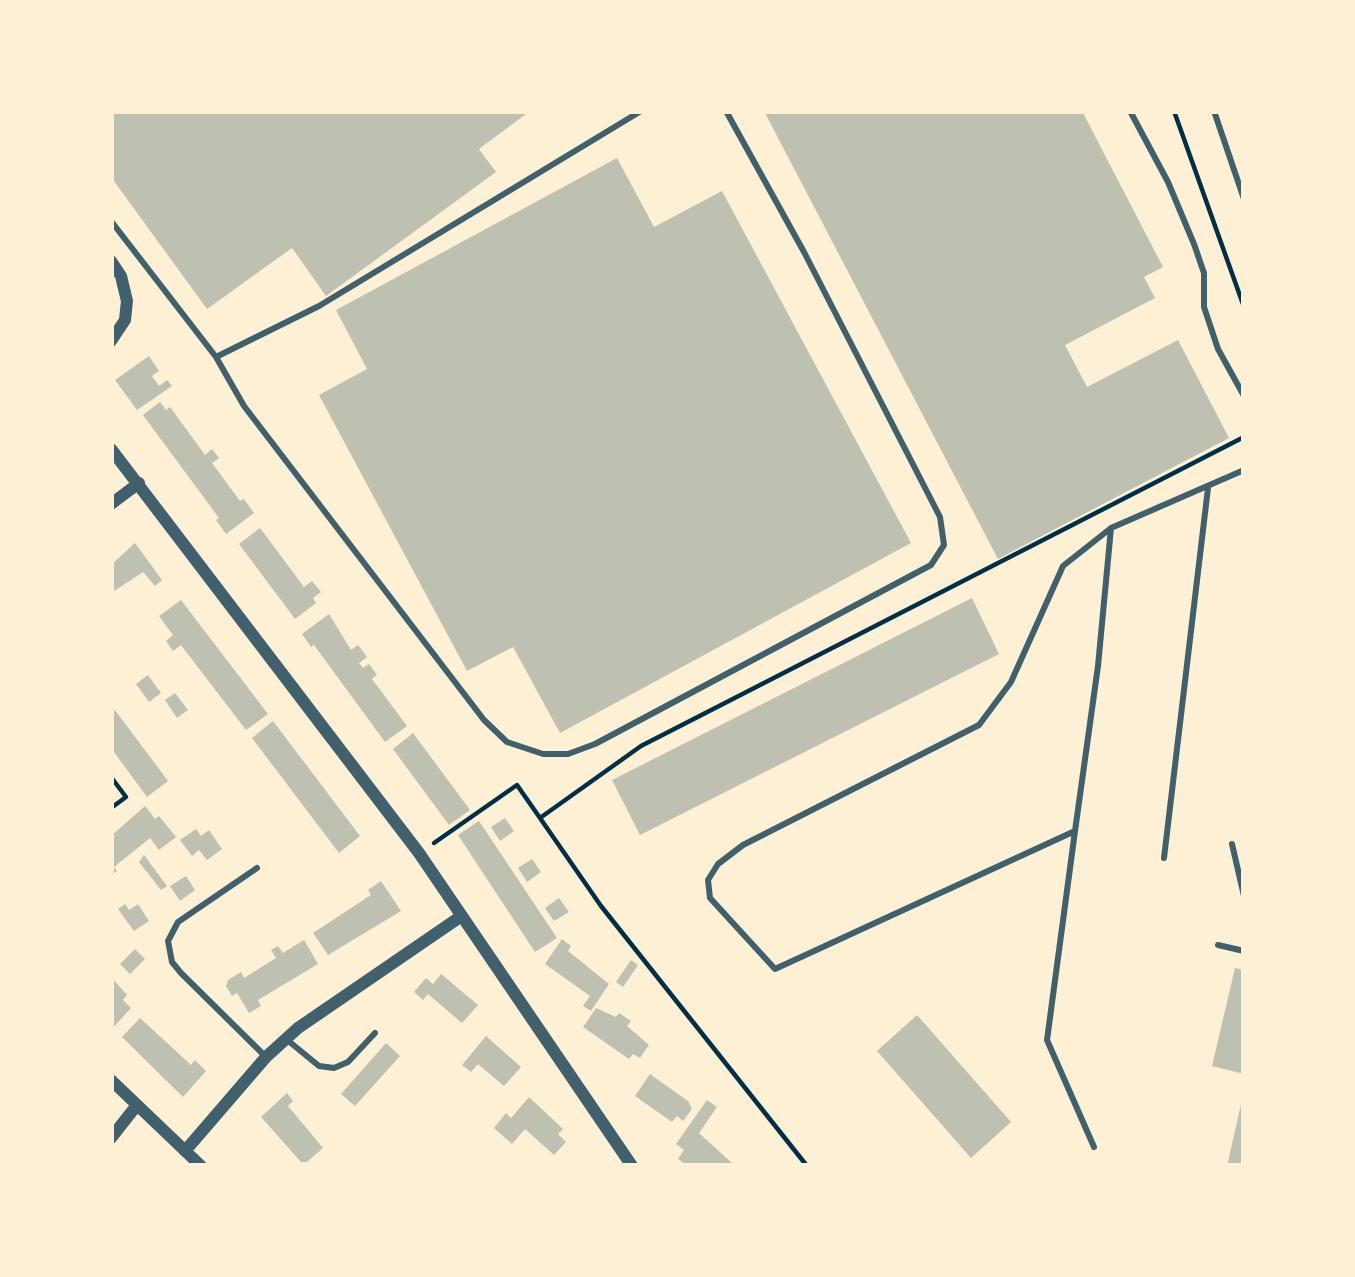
<!DOCTYPE html>
<style>
body{margin:0}
#map{position:relative;width:1355px;height:1277px;overflow:hidden;background:#fdf0d5;font-family:"Fira Sans",sans-serif}
canvas{display:block}
.frame{position:absolute;inset:0;border:114px solid #fdf0d5;pointer-events:none}
</style>
<div id="map">
<canvas width="1355" height="1277"></canvas>
<div class="frame"></div>
</div>
<script>
const context = document.querySelector('canvas').getContext('2d');
context.lineJoin = 'round';
function fill(path, color) { context.fillStyle = color; context.fill(path, 'evenodd'); }
const shape = rows => new Path2D(rows.map(r => 'M' + r).join(''));
function stroke(path, color, width, dash) { context.strokeStyle = color; context.lineWidth = width; context.lineCap = dash ? 'butt' : 'round'; context.setLineDash(dash || []); context.stroke(path); }
fill(shape([
 [111,111,530,111,479,149,496,172,326,296,292,248,207,309,111,177],
 [764,111,1082,111,1163,267,1144,277,1155,298,1065,345,1087,387,1178,340,1229,438,998,559],
 [617,158,654,227,722,191,911,543,560,733,513,647,467,671,319,395,367,369,336,310],
 [149,356,159,371,152,376,159,386,167,380,172,386,137,410,115,380],
 [160,402,166,410,170,407,205,455,212,449,219,458,212,463,240,501,244,499,254,513,226,534,216,520,219,518,143,415],
 [260,528,304,587,312,581,321,592,313,598,316,603,295,619,239,544],
 [135,543,162,580,155,586,143,572,111,593,111,565],
 [972,598,999,654,640,835,612,780],
 [181,600,268,714,246,730,181,645,173,651,166,641,173,635,159,616],
 [329,614,351,650,358,645,367,657,359,663,363,668,369,664,377,675,372,679,407,726,385,742,314,645,311,647,302,634],
 [148,675,161,693,149,702,136,684],
 [175,693,188,710,177,718,165,700],
 [111,705,168,781,147,797,111,748],
 [273,721,360,836,339,853,252,738],
 [413,733,470,810,449,825,393,749],
 [145,806,155,819,159,816,176,837,159,850,150,838,114,867,117,871,111,876,111,836],
 [505,818,514,831,500,841,491,827],
 [479,821,557,938,535,952,458,835],
 [196,829,201,836,209,830,222,849,207,860,199,850,192,856,180,840],
 [144,855,167,886,161,890,139,862],
 [532,859,541,872,527,882,518,868],
 [186,876,195,890,180,901,170,886],
 [381,881,401,911,328,955,313,933,371,895,368,890],
 [559,898,569,912,554,921,545,908],
 [125,904,129,910,138,904,149,921,134,931,118,909],
 [562,939,571,946,568,951,609,984,591,1011,583,1006,590,996,545,964],
 [304,940,318,964,258,1000,261,1006,249,1013,237,993,232,996,226,986,228,980,241,972,244,978,276,958,271,950,278,946,283,953],
 [135,949,145,959,130,974,120,964],
 [631,960,638,965,623,987,616,982],
 [1235,968,1244,970,1244,1074,1212,1066],
 [441,974,478,1005,462,1023,428,994,423,1000,414,992,426,978,433,984],
 [111,977,127,995,123,1000,131,1008,111,1030],
 [596,1008,616,1017,619,1013,631,1021,627,1026,649,1045,640,1058,633,1054,629,1059,583,1027],
 [917,1015,1011,1122,971,1158,877,1051],
 [140,1018,191,1065,195,1060,206,1071,183,1097,122,1037],
 [486,1036,521,1067,504,1086,478,1064,471,1072,462,1065],
 [386,1043,400,1056,355,1106,341,1094],
 [650,1074,688,1101,692,1109,683,1121,677,1116,672,1122,635,1096],
 [287,1093,293,1101,288,1106,323,1148,307,1162,301,1162,261,1117],
 [529,1097,563,1129,558,1134,566,1142,554,1155,525,1129,512,1144,494,1128,506,1113,511,1118],
 [707,1100,717,1107,699,1133,732,1163,731,1166,688,1166,678,1159,684,1150,676,1144],
 [1242,1100,1244,1166,1227,1166]
]), '#bec0b2');
stroke(shape([
 [1174,111,1244,307],
 [111,777,126,797,111,808],
 [540,818,601,906,807,1166],
 [434,843,517,785,540,818,641,746,1244,437]
]), '#003049', 4.5);
stroke(shape([
 [1130,111,1168,182,1194,244,1204,273,1204,307,1218,349,1244,396],
 [1214,111,1244,199],
 [111,221,216,357,244,406,484,720,507,742,543,754,568,754,595,744,931,565,944,545,940,517,804,252,726,111],
 [216,357,319,306,641,111],
 [1111,528,1098,666,1075,831,775,969,710,898,708,880,718,864,743,845,979,725,1011,682,1063,566,1111,528,1244,470],
 [1075,831,1047,1040,1094,1147],
 [1232,844,1244,896],
 [1164,858,1208,488],
 [257,868,178,922,168,941,172,962,181,973,266,1057],
 [1218,945,1244,951],
 [286,1039,319,1066,334,1068,348,1062,375,1033]
]), '#3f606c', 6);
stroke(shape([
 [111,261,121,276,127,301,125,320,111,341],
 [111,449,419,853,632,1166],
 [111,504,139,483],
 [111,1080,201,1166],
 [111,1138,137,1105],
 [185,1151,266,1057,298,1028,460,917]
]), '#3f606c', 12);
</script>
